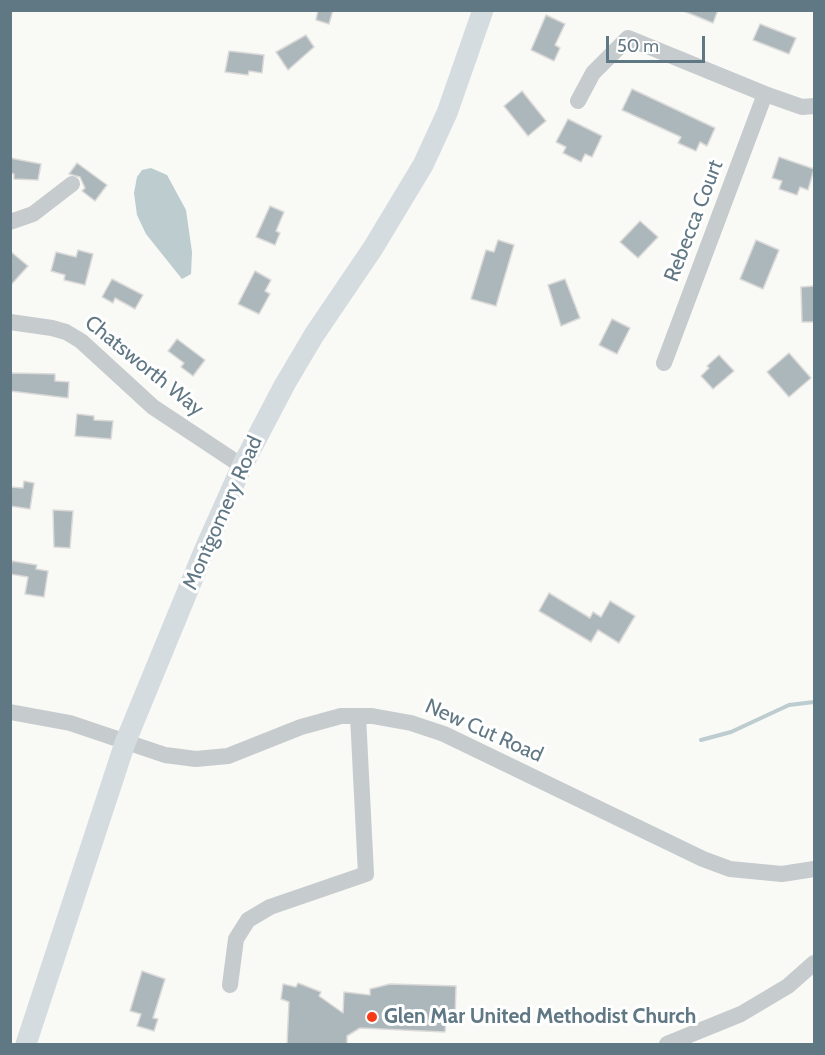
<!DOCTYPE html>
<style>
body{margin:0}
#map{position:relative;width:825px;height:1055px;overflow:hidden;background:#f9f9f6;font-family:Cabin,sans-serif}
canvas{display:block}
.frame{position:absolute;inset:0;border:12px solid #607784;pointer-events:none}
.scale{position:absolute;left:606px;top:36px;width:99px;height:27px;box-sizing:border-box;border:3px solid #607784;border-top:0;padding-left:8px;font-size:18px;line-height:21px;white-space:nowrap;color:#607784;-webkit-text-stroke:4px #fff;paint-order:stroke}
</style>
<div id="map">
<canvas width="825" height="1055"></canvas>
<div class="frame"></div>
<div class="scale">50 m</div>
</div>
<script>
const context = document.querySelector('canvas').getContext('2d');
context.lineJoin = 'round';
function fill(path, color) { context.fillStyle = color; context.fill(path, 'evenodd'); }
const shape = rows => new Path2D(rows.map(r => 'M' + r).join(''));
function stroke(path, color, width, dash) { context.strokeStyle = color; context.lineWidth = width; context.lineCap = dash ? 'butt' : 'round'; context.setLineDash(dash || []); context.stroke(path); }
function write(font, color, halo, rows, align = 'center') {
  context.font = font + ' Cabin,sans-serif'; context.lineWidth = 6; context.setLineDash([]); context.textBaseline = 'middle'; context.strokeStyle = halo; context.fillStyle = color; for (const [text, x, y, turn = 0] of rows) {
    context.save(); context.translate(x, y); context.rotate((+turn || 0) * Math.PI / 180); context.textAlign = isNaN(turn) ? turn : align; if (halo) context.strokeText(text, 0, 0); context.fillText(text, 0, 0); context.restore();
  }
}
fill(shape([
 [151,168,167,175,186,210,192,252,191,274,182,279,146,234,137,215,134,193,137,177,142,170]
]), '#bccccf');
stroke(shape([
 [701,740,731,732,789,705,814,702]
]), '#bccccf', 4);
const building = shape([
 [318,10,333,10,329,24,316,20,318,10],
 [681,10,718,10,713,23,681,10],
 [546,15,565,24,555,45,560,48,554,61,531,50,546,15],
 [760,24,796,38,789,54,753,40,760,24],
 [306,35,314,47,288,70,276,52,306,35],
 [229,51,264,55,262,73,249,71,248,75,225,72,229,51],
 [632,89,715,128,707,146,700,142,696,151,678,143,681,137,622,110,632,89],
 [522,91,546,121,528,136,504,106,522,91],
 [568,119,602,136,592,157,585,154,581,162,563,153,566,147,556,142,568,119],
 [779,157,814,169,808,190,800,187,797,195,779,189,782,181,772,178,779,157],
 [10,158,41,164,38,180,14,179,14,174,10,173,10,158],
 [77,163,107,185,95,201,82,191,85,188,80,177,69,174,77,163],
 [270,206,284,212,276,231,280,233,275,245,256,237,270,206],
 [640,221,658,237,638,258,620,242,640,221],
 [498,240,514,245,496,306,471,299,486,250,494,252,498,240],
 [756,240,779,250,763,289,740,279,756,240],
 [78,250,93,254,85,285,64,280,65,275,51,271,56,252,76,257,78,250],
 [10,251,28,266,10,286,10,251],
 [255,271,271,280,265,291,270,294,259,314,238,304,255,271],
 [112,279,143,295,135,309,115,298,113,303,102,297,112,279],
 [565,279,580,318,561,326,548,285,565,279],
 [814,286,814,322,802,322,801,287,814,286],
 [612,319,630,328,617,354,599,345,612,319],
 [177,339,205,360,193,376,181,367,184,363,168,351,177,339],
 [789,353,811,378,789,397,767,372,789,353],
 [719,355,734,371,713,389,701,376,709,368,707,366,719,355],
 [10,373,55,374,55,381,69,382,68,398,10,391,10,373],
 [77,414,94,416,94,420,113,421,111,439,75,436,77,414],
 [24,481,34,483,30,509,10,506,10,487,23,488,24,481],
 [53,510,73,511,70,548,54,547,53,510],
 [12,561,37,565,36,569,48,571,44,597,25,594,28,577,10,574,12,561],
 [549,593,590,618,593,612,601,617,610,601,635,616,619,643,598,630,591,642,539,611,549,593],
 [142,971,165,979,153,1018,158,1019,154,1031,137,1026,141,1014,130,1011,142,971],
 [298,983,321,992,319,996,343,1013,344,992,370,995,370,989,390,984,456,986,455,1021,446,1021,445,1032,360,1028,347,1036,347,1044,287,1044,289,1002,281,999,283,984,296,987,298,983]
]);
fill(building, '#acb7bc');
stroke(building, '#dbdad8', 1.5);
stroke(shape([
 [578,101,593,73,628,38,765,94,802,107,814,106],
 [10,222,33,214,72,184],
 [10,322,52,328,66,332,81,341,153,407,242,466],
 [664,363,765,94],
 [10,712,70,723,165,755,196,759,228,756,301,727,341,716,372,716,411,723,444,734,703,859,730,869,782,874,814,869],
 [230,985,236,939,248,920,270,907,366,874,358,716],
 [667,1044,741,1014,788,986,814,963]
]), '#c6cbce', 16);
stroke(shape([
 [26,1044,125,743,204,551,242,466,285,384,314,335,373,248,423,165,447,113,483,10]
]), '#d5dcdf', 21);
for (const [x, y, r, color] of [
 [372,1017,6,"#f63b19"]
]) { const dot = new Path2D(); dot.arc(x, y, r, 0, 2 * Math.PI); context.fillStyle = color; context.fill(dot); stroke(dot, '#fff', 2); }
write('21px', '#607784', '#fff', [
 ["Rebecca Court",694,221,-69],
 ["Chatsworth Way",144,366,39],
 ["Montgomery Road",223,513,-66],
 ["New Cut Road",484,731,24]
]);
write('bold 21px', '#607784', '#fff', [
 ["Glen Mar United Methodist Church",384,1017]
], 'left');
</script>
